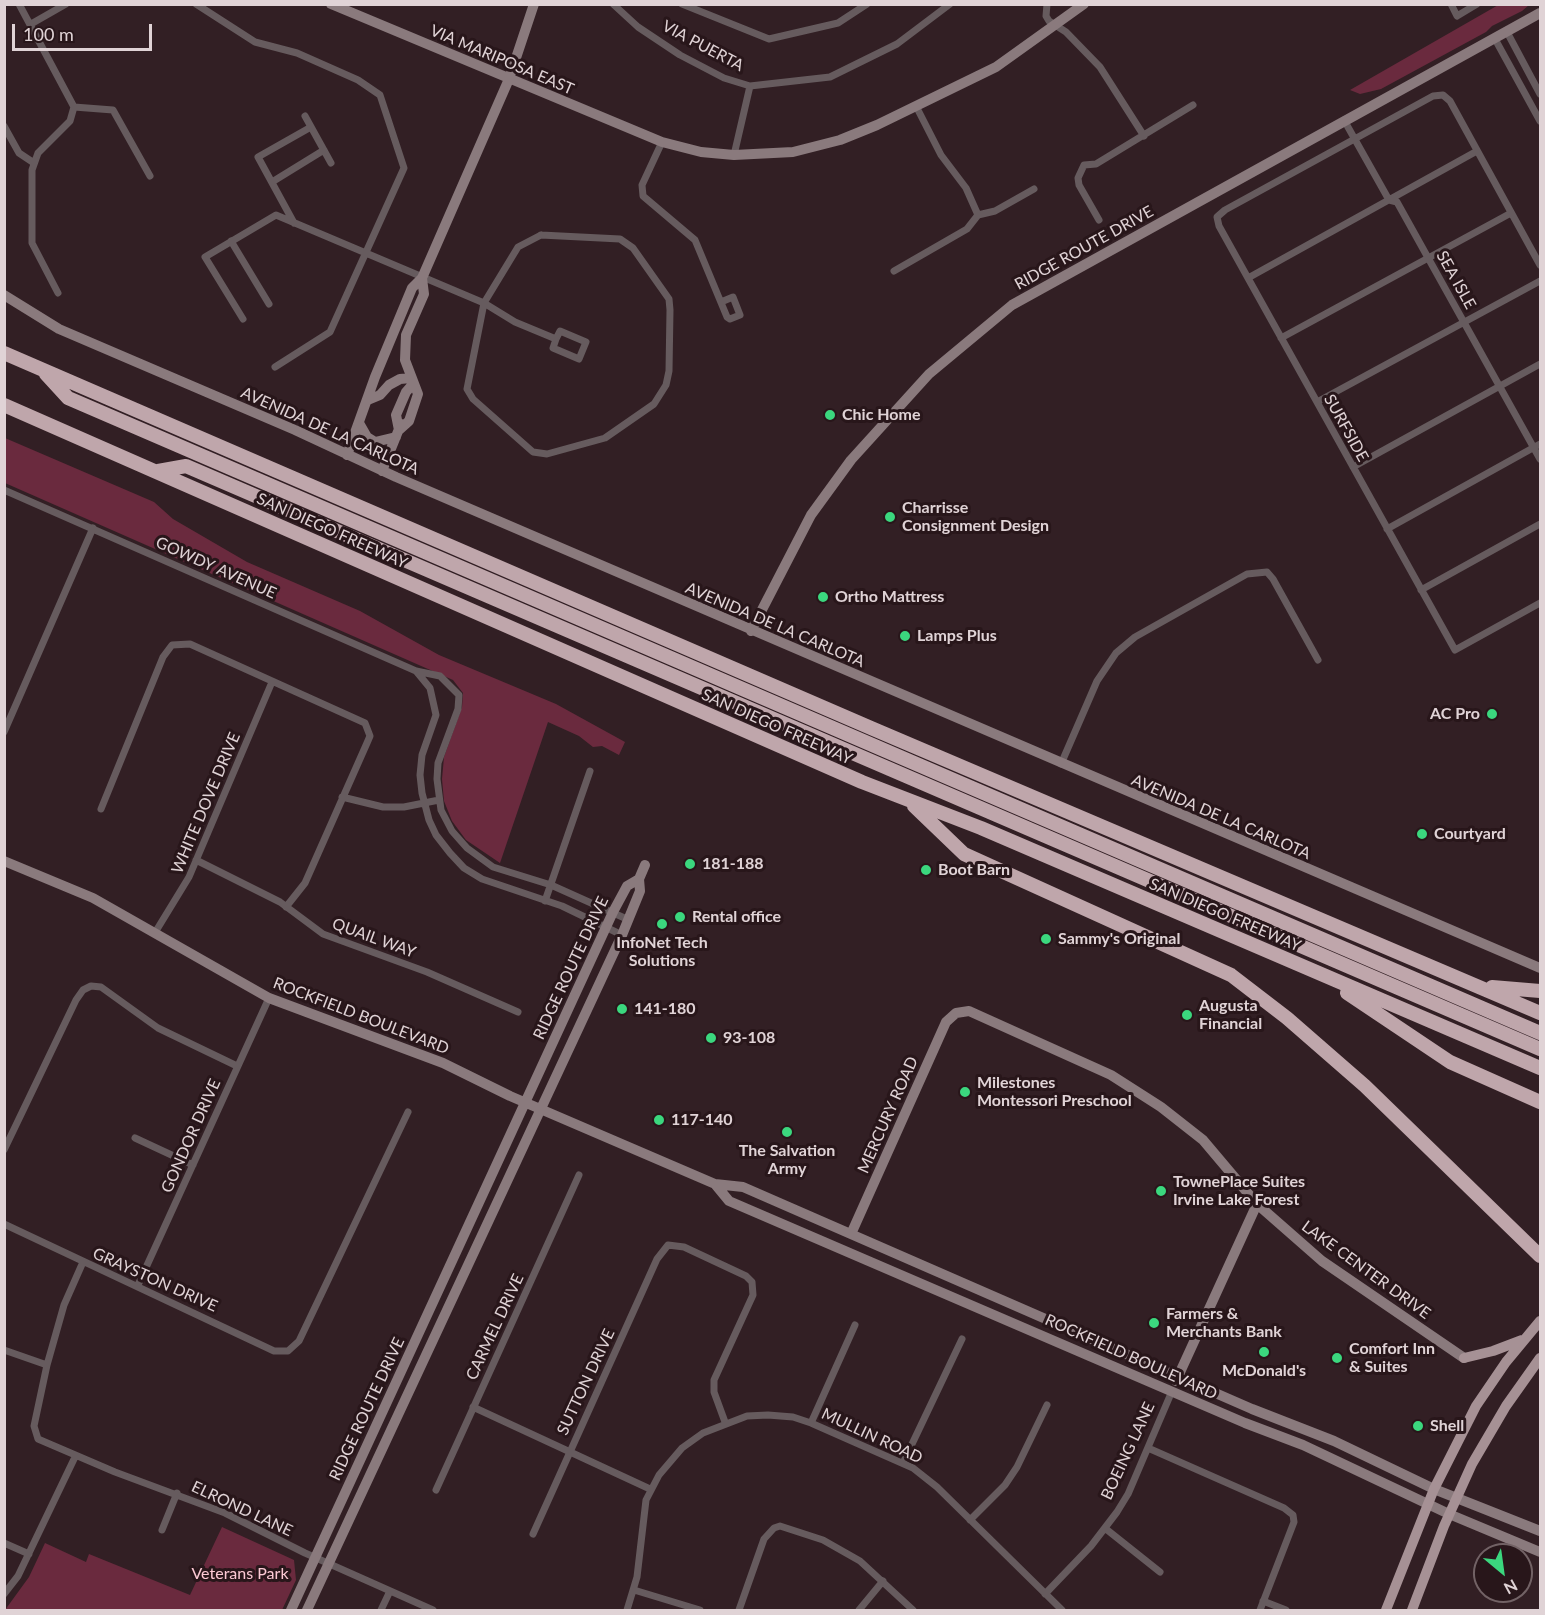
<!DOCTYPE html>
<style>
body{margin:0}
#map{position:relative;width:1545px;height:1615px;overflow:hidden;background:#321f24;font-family:Lato,sans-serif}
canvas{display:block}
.frame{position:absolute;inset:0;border:6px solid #e0d3d6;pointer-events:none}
.north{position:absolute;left:1473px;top:1543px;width:60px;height:60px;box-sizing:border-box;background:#28161a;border:2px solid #726265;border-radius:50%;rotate:151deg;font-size:16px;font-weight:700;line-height:24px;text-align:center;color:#e0d3d6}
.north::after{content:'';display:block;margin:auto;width:21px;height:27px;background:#3bd77e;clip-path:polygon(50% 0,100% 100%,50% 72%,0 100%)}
.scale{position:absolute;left:12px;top:24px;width:140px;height:27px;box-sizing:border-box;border:3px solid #e0d3d6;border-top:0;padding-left:8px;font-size:18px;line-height:21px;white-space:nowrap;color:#e0d3d6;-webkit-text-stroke:4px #28161a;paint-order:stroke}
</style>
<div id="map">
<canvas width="1545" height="1615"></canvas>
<div class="frame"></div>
<div class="north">N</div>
<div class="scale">100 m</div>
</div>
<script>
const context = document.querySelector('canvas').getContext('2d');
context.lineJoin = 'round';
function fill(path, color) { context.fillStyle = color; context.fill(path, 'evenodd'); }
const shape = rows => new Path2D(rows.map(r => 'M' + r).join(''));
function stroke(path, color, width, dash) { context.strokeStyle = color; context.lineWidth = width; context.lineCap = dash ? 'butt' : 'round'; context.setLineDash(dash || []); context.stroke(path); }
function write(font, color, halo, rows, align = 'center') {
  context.font = font + ' Lato,sans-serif'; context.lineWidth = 6; context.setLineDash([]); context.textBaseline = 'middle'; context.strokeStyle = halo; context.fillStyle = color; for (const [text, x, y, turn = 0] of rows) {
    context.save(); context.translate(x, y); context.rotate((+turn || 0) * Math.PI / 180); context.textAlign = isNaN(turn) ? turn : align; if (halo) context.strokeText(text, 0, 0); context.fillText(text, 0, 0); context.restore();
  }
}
fill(shape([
 [1500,4,1529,5,1522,11,1492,26,1486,32,1381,89,1360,94,1350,90],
 [5,438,154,502,173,519,247,562,360,611,439,655,556,704,625,742,619,755,602,746,593,747,579,736,548,722,500,863,466,840,452,821,444,801,442,779,444,757,462,707,463,693,453,680,5,483],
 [222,1527,294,1560,296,1580,282,1610,5,1610,29,1577,45,1543,86,1562,89,1554,190,1595]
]), '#6a2a3e');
stroke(shape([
 [19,4,74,107],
 [196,4,255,42,297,53,358,80,380,95,404,168,330,332,275,367],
 [613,4,638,27,680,55,724,78,750,86,830,77,897,44,950,4],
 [682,4,769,39,838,23,867,4],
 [1047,4,1046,16,1049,21,1066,32,1100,67,1144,136],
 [1451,4,1457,16,1477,4],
 [31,24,66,4],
 [1507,32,1540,94],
 [1495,39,1540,121],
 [74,107,113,110,150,176],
 [917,108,941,155,966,188,978,215],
 [305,116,331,163],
 [1344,120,1389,200,1397,202,1540,459],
 [4,126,19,153,34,163],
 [662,142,642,185,643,196,695,240,727,317,730,319,740,315,733,297,721,302],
 [734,155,750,86],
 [272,182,324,150],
 [1099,220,1079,185,1078,178,1084,165,1096,164,1193,105],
 [294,223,258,157,311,127],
 [541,235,620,239,633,248,669,299,670,310,669,371,666,385,654,404,605,438,547,454,533,452,473,399,467,389,484,303,518,247,541,235],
 [231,241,269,304],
 [1540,265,1450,101,1443,95,1433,96,1225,210,1217,217,1219,226,1455,650,1540,603],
 [894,271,967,229,978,215,995,211,1034,189],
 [1248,278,1477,151],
 [58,293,32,243,32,170,38,153,70,121,74,107],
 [243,319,205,257,276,215,484,303,515,322,556,339,560,331,586,342,579,359,553,348,556,339],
 [1281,338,1511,213],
 [1317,402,1540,281],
 [1353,467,1540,364],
 [4,490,416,671,440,676,459,695,458,709,438,763,437,779,441,810,452,831,467,848,493,867,551,885,629,920],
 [1387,529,1540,444],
 [1421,590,1540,524],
 [416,671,430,688,436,715,422,755,420,775,422,793,429,820,436,835,450,853,464,868,482,879,562,906,622,935],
 [4,732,93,528],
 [1061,764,1097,681,1116,653,1135,637,1247,574,1267,572,1273,579,1318,660],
 [342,797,383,807,404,807,439,800],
 [101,809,163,657,172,645,190,644,365,723,370,736,367,743,305,883,286,907],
 [196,860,280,902,323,934,427,972,518,1012],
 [545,901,590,771],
 [156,931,189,877,272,682],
 [135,1138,193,1165],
 [4,1150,76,1000,83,990,91,986,101,987,158,1028,237,1066],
 [4,1224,274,1351,288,1351,299,1341,408,1112],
 [83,1262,64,1305,47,1365,34,1426,38,1439,115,1472,225,1513,305,1553,433,1610],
 [138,1285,269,998],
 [4,1350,47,1365],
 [473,1407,650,1489],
 [811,1423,855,1325],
 [1148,1448,1284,1508,1293,1515,1294,1522,1260,1610],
 [903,1463,962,1339],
 [436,1490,579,1175],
 [970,1520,1005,1485,1017,1467,1047,1405],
 [1106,1529,1160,1572],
 [162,1530,177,1493],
 [533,1534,657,1259,668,1245,684,1247,746,1276,752,1282,753,1295,714,1380,714,1392,725,1422],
 [4,1543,29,1554],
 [634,1590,700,1610],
 [4,1594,18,1576,75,1457],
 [1045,1594,1091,1546,1117,1512,1128,1494,1172,1391],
 [1263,1601,1286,1610],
 [381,1610,390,1591],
 [627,1610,637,1577,646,1500,659,1475,682,1448,703,1433,747,1416,768,1415,793,1417,811,1423,913,1468,937,1487,1062,1610],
 [739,1610,764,1539,774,1528,780,1526,823,1540,860,1561,913,1610],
 [859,1610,883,1581]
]), '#665b5e', 7);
stroke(shape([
 [331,4,662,142,701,152,734,155,793,152,840,140,877,125,996,67,1084,4],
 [4,295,59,329,295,430,396,477,1540,968],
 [368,400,380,395,389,385,400,379,411,378],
 [359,423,367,437,375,442,396,437],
 [399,430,409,421,418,394,405,360,406,335,424,294,422,278],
 [399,430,396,415,406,392,413,384],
 [347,455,375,377,412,288,422,278,509,79,534,4],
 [382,471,401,424],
 [751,631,811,515,851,460,929,374,1012,305,1540,13],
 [4,861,93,898,269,998,443,1063,510,1096,715,1184,743,1187,1252,1409,1334,1441,1434,1489,1540,1531],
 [715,1184,729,1201,1245,1423,1303,1445,1449,1514,1540,1552],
 [851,1234,946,1022,956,1013,969,1011,1111,1075,1161,1107,1203,1140,1257,1204,1322,1261,1464,1358],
 [1176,1381,1257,1204],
 [291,1610,613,912,627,886,639,879],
 [307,1610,622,935,640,891,639,879,645,865]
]), '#8a7a7d', 10);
stroke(shape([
 [1464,1358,1493,1351,1522,1340],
 [1386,1610,1434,1489,1476,1406,1506,1362,1540,1321],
 [1412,1610,1444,1526,1472,1464,1506,1406,1540,1358]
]), '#a69195', 10);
stroke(shape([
 [4,353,871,728,1540,1013],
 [46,374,68,398,1540,1033],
 [4,405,862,782,981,828,1540,1068],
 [158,471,186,466,1540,1049],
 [914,806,964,854,1231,975,1287,1018,1365,1086,1540,1256],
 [1492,987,1540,991],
 [1347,993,1450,1062,1540,1102]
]), '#bfa6ab', 14);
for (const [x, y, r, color] of [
 [830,415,6,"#3bd77e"],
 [890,517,6,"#3bd77e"],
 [823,597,6,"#3bd77e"],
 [905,636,6,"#3bd77e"],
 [1492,714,6,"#3bd77e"],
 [1422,834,6,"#3bd77e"],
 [690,864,6,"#3bd77e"],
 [926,870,6,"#3bd77e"],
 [680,917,6,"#3bd77e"],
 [662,924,6,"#3bd77e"],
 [1046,939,6,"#3bd77e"],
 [622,1009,6,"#3bd77e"],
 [1187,1015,6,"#3bd77e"],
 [711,1038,6,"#3bd77e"],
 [965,1092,6,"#3bd77e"],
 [659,1120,6,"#3bd77e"],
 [787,1132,6,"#3bd77e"],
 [1161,1191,6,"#3bd77e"],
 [1154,1323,6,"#3bd77e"],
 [1264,1352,6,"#3bd77e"],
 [1337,1358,6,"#3bd77e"],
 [1418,1426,6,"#3bd77e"]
]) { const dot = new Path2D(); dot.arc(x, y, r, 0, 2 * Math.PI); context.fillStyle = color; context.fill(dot); stroke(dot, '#28161a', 2); }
write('16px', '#e0d3d6', '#28161a', [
 ["VIA PUERTA",703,46,28],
 ["VIA MARIPOSA EAST",502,60,23],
 ["RIDGE ROUTE DRIVE",1084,248,-29],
 ["SEA ISLE",1456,280,61],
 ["SURFSIDE",1346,428,61],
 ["AVENIDA DE LA CARLOTA",330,431,24],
 ["SAN DIEGO FREEWAY",332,531,24],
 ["GOWDY AVENUE",216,568,24],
 ["AVENIDA DE LA CARLOTA",775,625,23],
 ["SAN DIEGO FREEWAY",777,727,24],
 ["WHITE DOVE DRIVE",206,803,-67],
 ["AVENIDA DE LA CARLOTA",1221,817,23],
 ["SAN DIEGO FREEWAY",1225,915,23],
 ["QUAIL WAY",374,938,20],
 ["RIDGE ROUTE DRIVE",571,968,-65],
 ["ROCKFIELD BOULEVARD",361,1016,21],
 ["MERCURY ROAD",888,1115,-66],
 ["GONDOR DRIVE",191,1136,-66],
 ["LAKE CENTER DRIVE",1366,1270,36],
 ["GRAYSTON DRIVE",155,1280,24],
 ["CARMEL DRIVE",495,1327,-65],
 ["ROCKFIELD BOULEVARD",1131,1357,24],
 ["SUTTON DRIVE",586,1382,-65],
 ["RIDGE ROUTE DRIVE",367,1409,-65],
 ["MULLIN ROAD",872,1436,25],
 ["BOEING LANE",1128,1451,-65],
 ["ELROND LANE",242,1509,25]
]);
write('bold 16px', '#e0d3d6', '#28161a', [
 ["Chic Home",842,415],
 ["Charrisse",902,508],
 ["Consignment Design",902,526],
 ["Ortho Mattress",835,597],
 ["Lamps Plus",917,636],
 ["AC Pro",1480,714,"right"],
 ["Courtyard",1434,834],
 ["181-188",702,864],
 ["Boot Barn",938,870],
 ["Rental office",692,917],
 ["Sammy's Original",1058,939],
 ["InfoNet Tech",662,943,"center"],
 ["Solutions",662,961,"center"],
 ["Augusta",1199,1006],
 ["Financial",1199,1024],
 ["141-180",634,1009],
 ["93-108",723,1038],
 ["Milestones",977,1083],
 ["Montessori Preschool",977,1101],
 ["117-140",671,1120],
 ["The Salvation",787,1151,"center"],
 ["Army",787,1169,"center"],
 ["TownePlace Suites",1173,1182],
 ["Irvine Lake Forest",1173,1200],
 ["Farmers &",1166,1314],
 ["Merchants Bank",1166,1332],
 ["Comfort Inn",1349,1349],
 ["& Suites",1349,1367],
 ["McDonald's",1264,1371,"center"],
 ["Shell",1430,1426]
], 'left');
write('16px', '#fcc9d4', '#28161a', [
 ["Veterans Park",240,1574]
]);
</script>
